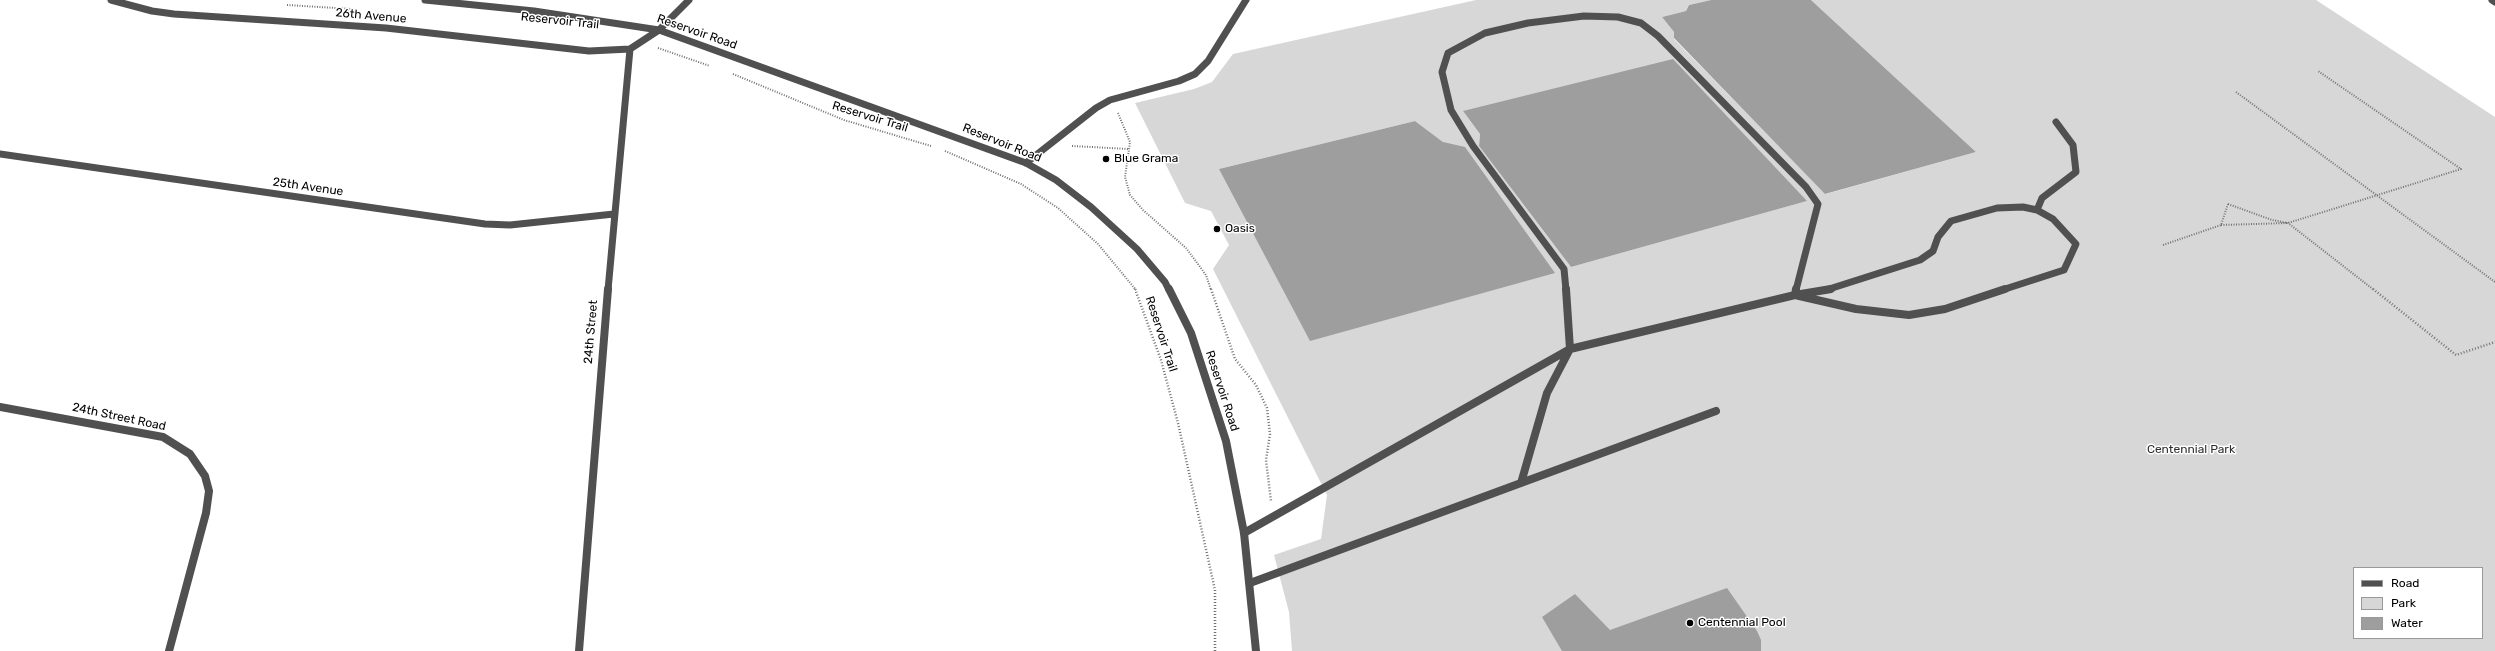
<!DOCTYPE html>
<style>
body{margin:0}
#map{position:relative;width:2495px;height:651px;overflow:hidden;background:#fff;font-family:Rubik,sans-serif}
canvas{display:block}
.legend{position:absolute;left:2353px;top:567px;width:130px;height:72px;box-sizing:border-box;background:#fff;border:1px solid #999;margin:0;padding:5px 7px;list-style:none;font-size:12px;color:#000}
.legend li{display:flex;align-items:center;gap:8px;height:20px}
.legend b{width:20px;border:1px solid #999}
</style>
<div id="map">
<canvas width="2495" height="651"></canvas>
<ul class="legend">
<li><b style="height:5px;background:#505050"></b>Road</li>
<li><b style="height:11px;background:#d7d7d7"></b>Park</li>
<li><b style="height:11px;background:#9e9e9e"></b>Water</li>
</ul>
</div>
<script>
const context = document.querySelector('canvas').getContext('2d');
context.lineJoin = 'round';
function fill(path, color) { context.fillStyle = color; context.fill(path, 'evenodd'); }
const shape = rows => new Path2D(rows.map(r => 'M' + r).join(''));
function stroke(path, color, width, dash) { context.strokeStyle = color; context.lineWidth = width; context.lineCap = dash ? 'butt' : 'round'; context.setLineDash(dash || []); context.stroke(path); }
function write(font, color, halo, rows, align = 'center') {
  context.font = font + ' Rubik,sans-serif'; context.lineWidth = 3; context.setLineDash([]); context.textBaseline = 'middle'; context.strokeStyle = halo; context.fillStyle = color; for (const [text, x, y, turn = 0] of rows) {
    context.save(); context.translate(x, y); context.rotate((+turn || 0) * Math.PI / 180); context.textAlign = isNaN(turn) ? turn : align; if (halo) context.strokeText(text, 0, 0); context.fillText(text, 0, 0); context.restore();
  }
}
fill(shape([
 [1476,0,1711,0,1689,5,1686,11,1662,17,1674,32,1674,39,1826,194,1976,152,1811,0,2316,0,2495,117,2495,651,1292,651,1289,612,1274,555,1321,539,1327,495,1213,269,1229,245,1211,211,1185,203,1135,103,1194,89,1212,82,1233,54],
 [1463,111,1807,201,1571,267,1479,146,1480,134],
 [1415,121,1443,142,1219,169],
 [2354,568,2482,568,2482,638,2354,638]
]), '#d7d7d7');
fill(shape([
 [1711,0,1811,0,1976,152,1825,194,1674,38,1674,32,1662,17,1686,11,1689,5],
 [1673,59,1807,201,1571,267,1479,146,1480,134,1463,111],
 [1415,121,1443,142,1465,147,1555,273,1310,341,1219,169],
 [1727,588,1757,631,1761,640,1761,651,1562,651,1542,617,1575,594,1610,630]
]), '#9e9e9e');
stroke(shape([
 [287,5,352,9],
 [658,48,710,66],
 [733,74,844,120,931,146],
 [2236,92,2495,282],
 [1118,113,1130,142,1125,177,1130,195,1143,210,1186,248,1206,275,1211,290],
 [1072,146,1129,149],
 [945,151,1021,184,1058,208,1098,244,1136,290],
 [2228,204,2272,220,2288,223,2374,290],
 [2221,225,2288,223,2461,169,2318,71],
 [2163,245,2221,225,2228,204]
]), '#727272', 2, [1, 1.5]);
stroke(shape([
 [1135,289,1161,360,1178,423,1215,590,1215,651],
 [1211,289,1235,359,1256,385,1267,408,1270,434,1266,460,1271,501],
 [2373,289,2456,355,2495,342]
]), '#727272', 2.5, [1, 2]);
stroke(shape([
 [2037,210,2042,198,2076,172,2073,145,2056,122],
 [1566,290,1564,269,1473,146,1451,110,1442,72,1448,53,1485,33,1528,23,1584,16,1618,17,1641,23,1658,36,1806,187,1818,204,1796,290],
 [1826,290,1920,260,1933,251,1938,237,1951,221,1997,208,2023,207,2037,210,2053,219,2076,244,2064,270,2002,290]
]), '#505050', 7);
stroke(shape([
 [1566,289,1570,349],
 [1831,289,1795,295,1856,309,1909,315,1945,309,2005,289],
 [1570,349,1795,295,1796,289],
 [1521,483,1547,393,1570,349],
 [1244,533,1570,349],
 [1250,583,1716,411]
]), '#505050', 8);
stroke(shape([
 [111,0,152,11,174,14,386,28,589,51,630,49],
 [2492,0,2495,2],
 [0,154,485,224,510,225,614,214],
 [608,290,630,49,659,30,689,0]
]), '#505050', 7);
stroke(shape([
 [0,407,163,437,190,454,205,476,209,491,206,513,169,651],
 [579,651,608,289]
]), '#505050', 8);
stroke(shape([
 [425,0,534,11,659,30,1026,163,1056,180,1091,207,1137,249,1165,282,1169,290],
 [1026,163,1096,108,1110,100,1179,81,1195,74,1208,61,1246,0]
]), '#505050', 7);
stroke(shape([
 [1169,289,1191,333,1226,441,1244,533,1256,651]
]), '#505050', 8);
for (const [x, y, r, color] of [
 [1106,159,4,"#000"],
 [1217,229,4,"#000"],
 [1690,623,4,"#000"]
]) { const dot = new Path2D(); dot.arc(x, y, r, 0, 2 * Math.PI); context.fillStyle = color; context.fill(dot); stroke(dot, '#fff', 1.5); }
write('12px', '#000', '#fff', [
 ["26th Avenue",371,16,5],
 ["Reservoir Trail",560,21,6],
 ["Reservoir Road",697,32,19],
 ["Reservoir Trail",870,117,17],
 ["Reservoir Road",1002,143,22],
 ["25th Avenue",308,187,8],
 ["24th Street",591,332,-85],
 ["Reservoir Trail",1161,334,72],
 ["Reservoir Road",1222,391,72],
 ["24th Street Road",119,417,12]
]);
write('12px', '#000', '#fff', [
 ["Blue Grama",1114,159],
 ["Oasis",1225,229],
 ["Centennial Pool",1698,623]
], 'left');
write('12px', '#2e2e2e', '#fff', [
 ["Centennial Park",2191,450]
]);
</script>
